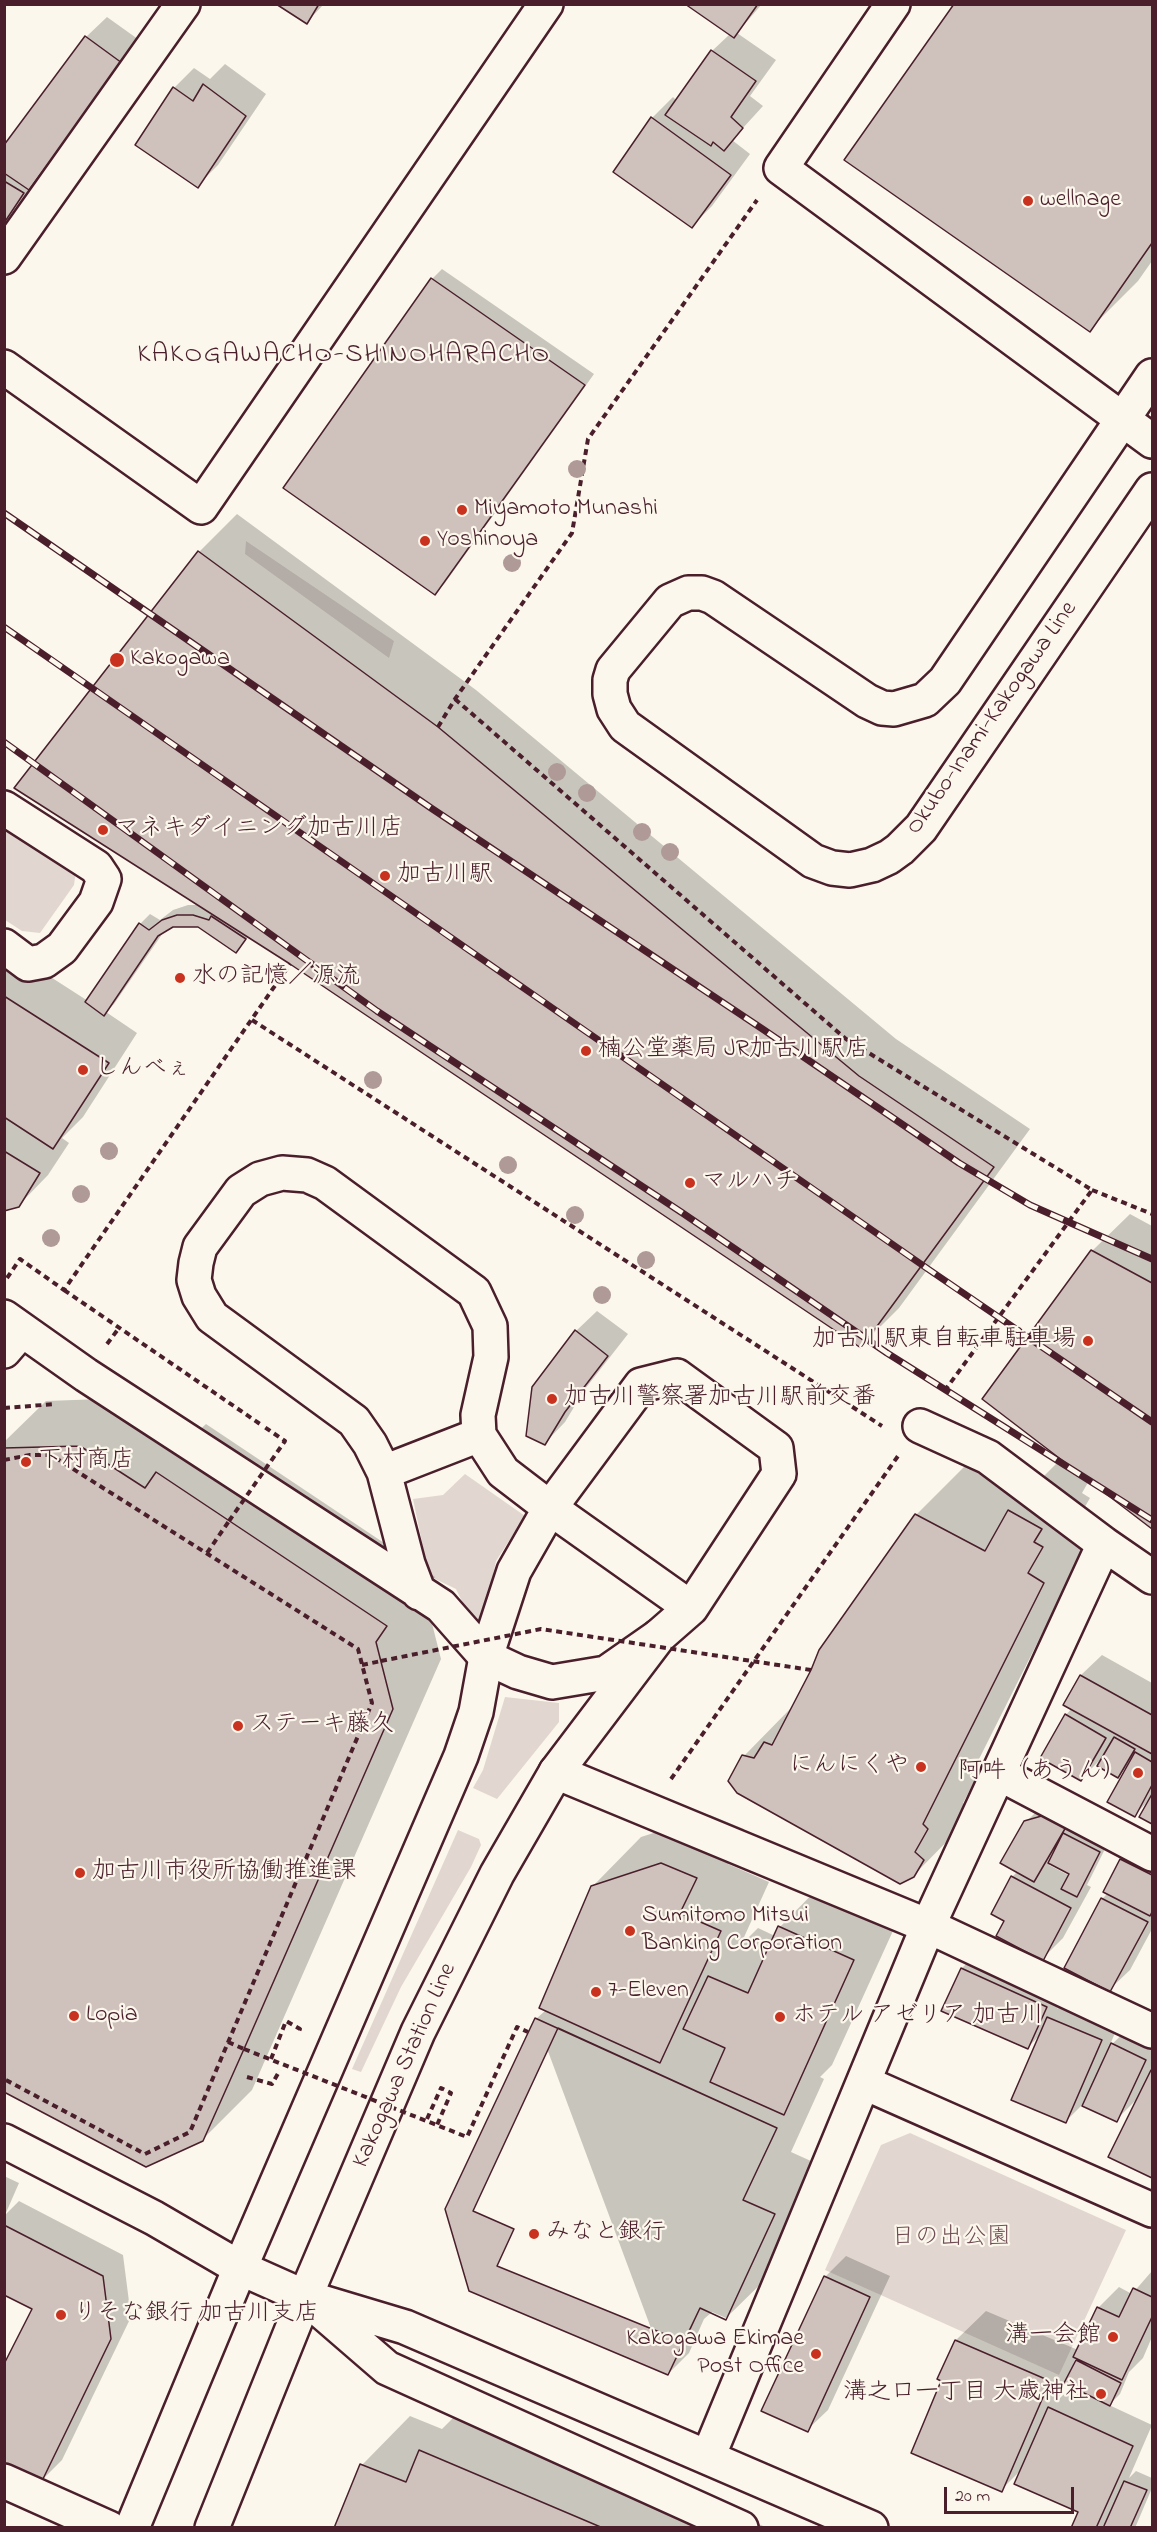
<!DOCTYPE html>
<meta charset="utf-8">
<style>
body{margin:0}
#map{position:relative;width:1157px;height:2532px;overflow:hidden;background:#fbf7ec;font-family:"Indie Flower",sans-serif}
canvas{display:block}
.frame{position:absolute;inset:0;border:6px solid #4a1f2b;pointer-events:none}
.scale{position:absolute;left:944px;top:2487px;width:130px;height:27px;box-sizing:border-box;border:3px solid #4a1f2b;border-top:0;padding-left:8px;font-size:18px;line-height:21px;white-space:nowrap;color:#4a1f2b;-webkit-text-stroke:4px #fbf7ec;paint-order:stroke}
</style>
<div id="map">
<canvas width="1157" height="2532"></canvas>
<div class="frame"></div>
<div class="scale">20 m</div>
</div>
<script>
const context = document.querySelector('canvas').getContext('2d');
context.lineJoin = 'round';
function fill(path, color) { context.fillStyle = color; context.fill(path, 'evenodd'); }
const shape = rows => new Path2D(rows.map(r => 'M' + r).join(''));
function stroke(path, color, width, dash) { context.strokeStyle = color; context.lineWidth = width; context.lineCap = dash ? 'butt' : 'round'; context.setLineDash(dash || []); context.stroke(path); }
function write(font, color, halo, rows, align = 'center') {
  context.font = font + ' "Indie Flower","Klee One",sans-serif'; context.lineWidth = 4.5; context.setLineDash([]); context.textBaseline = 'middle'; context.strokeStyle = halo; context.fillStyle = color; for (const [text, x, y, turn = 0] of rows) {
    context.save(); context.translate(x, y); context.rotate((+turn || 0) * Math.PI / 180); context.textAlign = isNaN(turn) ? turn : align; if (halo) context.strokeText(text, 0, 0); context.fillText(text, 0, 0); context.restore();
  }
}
fill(shape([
 [246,541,394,641,389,658,245,554],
 [4,818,76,870,74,885,40,933,22,931,5,920],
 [465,1474,525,1516,496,1561,484,1617,472,1622,456,1589,429,1576,413,1499,443,1495],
 [505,1697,559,1703,559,1722,497,1799,473,1788,483,1770],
 [458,1830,479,1839,481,1845,471,1867,401,1987,361,2072,352,2069],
 [910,2133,1126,2230,1059,2375,825,2270,881,2145]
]), '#e2d7d0');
fill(shape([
 [278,4,324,4,307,22],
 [687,4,762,4,737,33,776,60,750,96,763,106,732,140,750,154,712,206,692,226,652,118,673,97,677,101,712,51,730,34],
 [956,4,1152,4,1152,261,1138,281,1089,330],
 [107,17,142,42,41,176,12,221,4,229,4,148,86,37],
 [225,64,266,94,218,165,197,186,174,88,194,68,210,79],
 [442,269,594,374,445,583,435,594,285,488,432,279],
 [237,514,476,690,896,1039,1030,1129,899,1308,861,1346,249,936,236,951,203,928,191,924,178,924,165,930,114,1004,106,1012,137,1033,83,1117,62,1138,69,1143,48,1175,18,1206,4,1210,4,947,88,1001,140,924,150,914,160,920,173,910,188,905,200,905,16,787,199,552],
 [1130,1214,1152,1226,1152,1527,1090,1479,1082,1493,1090,1498,1075,1524,1092,1534,971,1775,975,1780,963,1803,971,1811,962,1826,913,1876,744,1756,792,1707,916,1515,965,1466,1023,1497,1058,1462,1082,1476,1092,1251],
 [597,1311,628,1334,585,1389,565,1422,545,1443,576,1331],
 [129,1398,191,1438,206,1424,435,1577,424,1592,441,1659,252,2090,203,2139,4,2091,4,1442,46,1401],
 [1102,1655,1152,1683,1152,1823,1141,1817,1149,1800,1135,1815,1128,1766,1118,1776,1101,1759,1081,1779,1066,1715,1072,1708,1065,1704,1081,1675],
 [1047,1801,1109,1841,1087,1885,1091,1887,1063,1938,1042,1959,1006,1920,1012,1877,1018,1871,1026,1822],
 [1051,1863,1071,1873,1070,1876,1049,1865],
 [710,1815,744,1829,728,1864,769,1882,740,1946,758,1928,775,1936,780,1927,828,1878,902,1911,832,2065,820,2077,824,2079,791,2152,822,2166,775,2270,726,2318,712,2312,704,2319,689,2353,668,2374,536,2019,546,2010,592,1887,641,1837],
 [1131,1849,1152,1860,1152,1929,1130,1970,1109,1990,1102,1899,1108,1893,1121,1859],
 [983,1948,1067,1986,1057,2009,1069,1997,1121,2019,1109,2047,1133,2024,1152,2033,1152,2066,1149,2074,1152,2071,1152,2177,1110,2156,1138,2098,1116,2120,1083,2104,1066,2121,1041,2034,1028,2047,943,2010,962,1968],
 [4,2176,19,2183,5,2215,19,2201,123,2255,131,2317,62,2460,41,2481,34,2308,4,2294],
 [846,2256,890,2276,828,2410,807,2430,825,2277],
 [1152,2271,1152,2337,1143,2358,1129,2372,1120,2394,1109,2405,1152,2425,1129,2478,1136,2471,1152,2478,1152,2488,1135,2528,1105,2528,1108,2520,1101,2528,1073,2528,1080,2512,1021,2470,1001,2490,943,2380,939,2378,956,2340,986,2311,1078,2350,1098,2308,1119,2287,1132,2294],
 [1076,2357,1080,2358,1073,2365],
 [1065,2382,1072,2386,1058,2400],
 [469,2402,768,2528,335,2528,362,2465,410,2416,442,2429]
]), '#0003');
const building = shape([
 [276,4,319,4,307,24,276,4],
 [685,4,758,4,734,38,685,4],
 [954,4,1152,4,1152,243,1090,332,844,160,954,4],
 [85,36,122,63,29,190,4,173,4,145,85,36],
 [711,50,756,81,731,117,743,128,724,151,713,142,711,146,665,115,711,50],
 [203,84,246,116,198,188,135,145,173,87,193,101,203,84],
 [651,117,731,175,692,228,613,172,651,117],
 [4,181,24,193,4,223,4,181],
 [431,278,585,385,435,595,283,488,431,278],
 [198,551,438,727,859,1076,994,1167,861,1348,290,964,14,788,198,551],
 [177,915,193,915,209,920,211,916,246,939,236,953,198,927,173,927,158,936,104,1016,85,1002,139,923,149,930,162,920,177,915],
 [4,996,109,1063,53,1149,4,1117,4,996],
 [4,1151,40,1173,19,1207,4,1211,4,1151],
 [1091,1250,1152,1283,1152,1529,982,1399,1091,1250],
 [575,1330,608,1356,565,1412,545,1445,526,1436,532,1387,575,1330],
 [80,1446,145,1488,156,1472,387,1626,376,1642,393,1709,244,2049,203,2141,146,2167,4,2092,4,1448,80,1446],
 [1008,1510,1042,1529,1034,1542,1043,1547,1028,1573,1044,1583,923,1824,928,1829,915,1852,924,1860,914,1877,900,1884,737,1793,728,1781,742,1755,754,1758,764,1742,772,1745,811,1670,819,1650,915,1514,985,1551,1008,1510],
 [1080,1675,1152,1715,1152,1754,1063,1705,1080,1675],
 [1065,1714,1106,1738,1081,1781,1040,1758,1065,1714],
 [1114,1737,1135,1749,1118,1778,1097,1766,1114,1737],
 [1135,1752,1152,1762,1152,1785,1135,1817,1107,1802,1135,1752],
 [1152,1794,1152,1824,1139,1817,1152,1794],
 [1045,1815,1066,1827,1034,1882,1000,1863,1024,1821,1045,1815],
 [1063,1833,1100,1852,1077,1897,1061,1889,1069,1874,1048,1863,1063,1833],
 [1120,1859,1152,1875,1152,1912,1150,1916,1103,1892,1120,1859],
 [661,1863,697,1878,680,1913,721,1931,660,2063,539,2008,591,1886,661,1863],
 [1011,1876,1071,1908,1043,1961,996,1936,1004,1921,991,1914,1011,1876],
 [1101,1898,1148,1922,1110,1992,1064,1968,1101,1898],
 [778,1926,854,1960,784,2115,710,2082,725,2048,683,2029,708,1976,748,1993,778,1926],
 [961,1968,1047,2007,1028,2049,941,2011,961,1968],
 [1047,2017,1102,2040,1066,2123,1011,2100,1047,2017],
 [535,2018,777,2128,743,2200,775,2214,726,2320,700,2308,668,2375,469,2291,445,2209,535,2018],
 [558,2028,777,2128,743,2200,775,2214,726,2320,700,2308,684,2342,497,2266,514,2229,473,2211,558,2028],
 [1111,2043,1146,2060,1117,2122,1082,2106,1111,2043],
 [1151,2070,1152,2071,1152,2178,1108,2157,1151,2070],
 [4,2225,103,2276,111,2339,41,2483,4,2465,4,2364,32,2309,4,2295,4,2225],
 [824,2276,870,2297,808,2432,761,2411,824,2276],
 [1133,2288,1152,2297,1152,2317,1122,2380,1073,2357,1097,2307,1119,2317,1133,2288],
 [955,2340,1050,2381,1002,2492,911,2453,941,2381,937,2379,955,2340],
 [1076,2360,1121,2383,1110,2406,1064,2383,1076,2360],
 [1048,2407,1133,2446,1096,2528,1071,2528,1078,2512,1014,2484,1048,2407],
 [419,2450,603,2528,334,2528,360,2464,406,2482,419,2450],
 [1124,2481,1147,2490,1130,2528,1103,2528,1124,2481]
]);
fill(building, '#cfc2bc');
stroke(building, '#4a1f2b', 1.5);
const minor = shape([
 [893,4,781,168,1152,441],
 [4,257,183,4],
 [4,367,201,507,546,4],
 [4,808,96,867,104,879,96,902,62,948,44,961,28,964,4,946],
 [4,1317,86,1375,441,1606,486,1657,518,1672,552,1682,606,1673,659,1636,691,1608,779,1474,776,1448,677,1376,641,1385,550,1508,514,1571,486,1657],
 [4,1351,22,1330],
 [920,1426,988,1457,1104,1544,1152,1577],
 [384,1472,479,1435],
 [419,1593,408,1564,384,1472,370,1444,354,1421,212,1317,199,1296,194,1280,196,1263,200,1247,241,1191,260,1179,282,1173,307,1175,325,1183,474,1292,490,1326,491,1357,478,1415,479,1435,503,1472,550,1508,691,1608],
 [556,1772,928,1926,1152,2031],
 [998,1773,1152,1854],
 [865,2083,1152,2210],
 [4,2141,154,2218,240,2268,305,2297,405,2327,871,2528],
 [313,2304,387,2368,741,2528],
 [708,2457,928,1926,1104,1544],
 [4,2481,109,2528]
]);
const major = shape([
 [1152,376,945,681,925,700,894,709,882,708,867,701,713,597,702,593,688,593,670,601,613,670,610,680,610,694,614,709,625,726,813,861,832,868,850,870,872,865,889,857,900,849,921,828,1152,490],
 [132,2528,240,2268,461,1756,476,1712,486,1657],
 [212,2528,305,2297,418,2032,497,1874,556,1772,659,1636]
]);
stroke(minor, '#4a1f2b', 38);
stroke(major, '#4a1f2b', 38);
stroke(shape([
 [455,699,846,1039,1092,1190,943,1393],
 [438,727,455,699,572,533,588,439,757,200],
 [252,1020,882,1426],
 [1092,1190,1152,1214],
 [7,1278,20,1259,64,1290,290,964],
 [64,1290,263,1426],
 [107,1344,119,1328],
 [4,1408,56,1404],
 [4,1460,30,1455,51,1455,358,1649,372,1703,190,2132,145,2154,4,2079],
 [207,1553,229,1521],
 [362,1665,381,1661],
 [671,1779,898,1456],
 [228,2042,244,2049],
 [271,2059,286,2021,300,2029,299,2031],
 [247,2077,272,2084,280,2070],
 [427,2119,441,2088,451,2093,437,2125]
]), '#4a1f2b', 4, [6, 4.5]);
stroke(minor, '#fbf7ec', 33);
stroke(major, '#fbf7ec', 33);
const rail = shape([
 [4,513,431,808,764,1030,959,1163,1030,1205,1152,1259],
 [4,627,928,1269,1152,1422],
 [4,742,377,1011,684,1214,887,1353,1152,1520]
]);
stroke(rail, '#4a1f2b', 7);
stroke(rail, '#fbf7ec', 4.5, [14]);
stroke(shape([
 [229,1521,285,1441,263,1426],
 [381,1661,541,1629,811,1670],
 [244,2049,467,2137,517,2027,528,2032]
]), '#4a1f2b', 4, [6, 4.5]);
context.fillStyle = '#af9a98';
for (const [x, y] of [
 [577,469],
 [512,563],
 [557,772],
 [587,793],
 [642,832],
 [670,852],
 [373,1080],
 [109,1151],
 [508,1165],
 [81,1194],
 [575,1215],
 [51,1238],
 [646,1260],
 [602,1295]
]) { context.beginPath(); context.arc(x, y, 9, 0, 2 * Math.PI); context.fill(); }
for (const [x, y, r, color] of [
 [1028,201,6,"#c8321e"],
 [462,510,6,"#c8321e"],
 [425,541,6,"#c8321e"],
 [117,660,8,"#c8321e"],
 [103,830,6,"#c8321e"],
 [385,876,6,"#c8321e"],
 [180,978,6,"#c8321e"],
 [586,1051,6,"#c8321e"],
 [83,1070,6,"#c8321e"],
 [690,1183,6,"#c8321e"],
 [1088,1341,6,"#c8321e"],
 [552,1399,6,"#c8321e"],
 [26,1462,6,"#c8321e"],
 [238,1726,6,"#c8321e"],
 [921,1767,6,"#c8321e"],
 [1138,1773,6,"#c8321e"],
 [80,1873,6,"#c8321e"],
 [630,1931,6,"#c8321e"],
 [596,1992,6,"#c8321e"],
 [74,2016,6,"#c8321e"],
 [780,2017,6,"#c8321e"],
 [534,2234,6,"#c8321e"],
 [61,2315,6,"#c8321e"],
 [1113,2337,6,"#c8321e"],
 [816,2354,6,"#c8321e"],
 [1101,2394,6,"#c8321e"]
]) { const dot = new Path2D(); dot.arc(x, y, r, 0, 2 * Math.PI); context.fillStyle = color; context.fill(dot); stroke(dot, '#fbf7ec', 2); }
write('24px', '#4a1f2b', '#fbf7ec', [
 ["wellnage",1040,201],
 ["Miyamoto Munashi",474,510],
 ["Yoshinoya",437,541],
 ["Kakogawa",130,660],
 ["マネキダイニング加古川店",115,830],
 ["加古川駅",397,876],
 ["水の記憶／源流",192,978],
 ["楠公堂薬局 JR加古川駅店",598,1051],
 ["しんべぇ",95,1070],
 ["マルハチ",702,1183],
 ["加古川駅東自転車駐車場",1076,1341,"right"],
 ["加古川警察署加古川駅前交番",564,1399],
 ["下村商店",38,1462],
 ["ステーキ藤久",250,1726],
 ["にんにくや",909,1767,"right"],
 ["阿吽（あうん）",1126,1773,"right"],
 ["加古川市役所協働推進課",92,1873],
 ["Sumitomo Mitsui",642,1917],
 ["Banking Corporation",642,1945],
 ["7-Eleven",608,1992],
 ["Lopia",86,2016],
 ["ホテル アゼリア 加古川",792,2017],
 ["みなと銀行",546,2234],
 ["りそな銀行 加古川支店",73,2315],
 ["溝一会館",1101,2337,"right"],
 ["Kakogawa Ekimae",804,2340,"right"],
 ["Post Office",804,2368,"right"],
 ["溝之口一丁目 大歳神社",1089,2394,"right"]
], 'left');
write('24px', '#4a1f2b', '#fbf7ec', [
 ["Okubo-Inami-Kakogawa Line",993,719,-55],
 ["Kakogawa Station Line",406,2066,-66]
]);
write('24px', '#704d54', '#fbf7ec', [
 ["日の出公園",951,2239]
]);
context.letterSpacing = '1.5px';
write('27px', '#4a1f2b', '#fbf7ec', [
 ["KAKOGAWACHO-SHINOHARACHO",344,357]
]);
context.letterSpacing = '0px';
</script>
